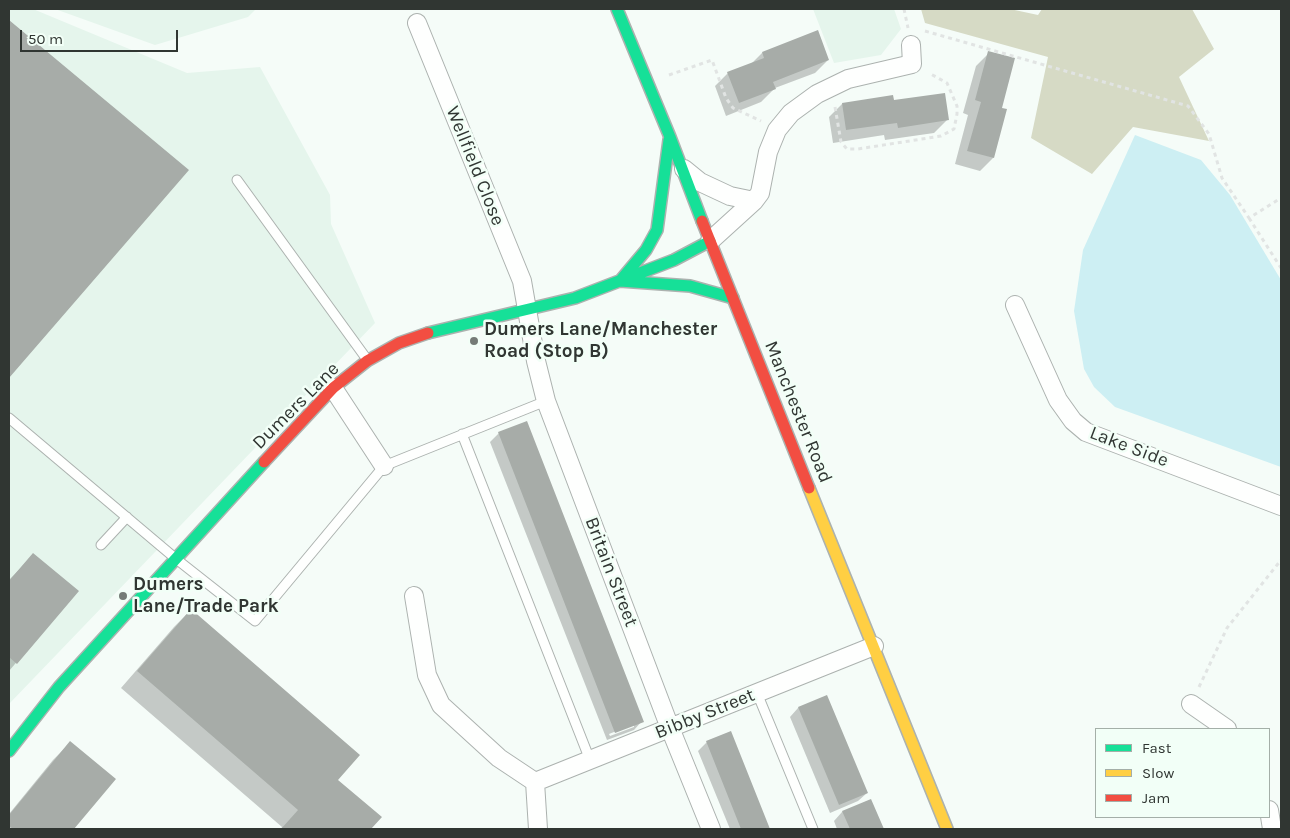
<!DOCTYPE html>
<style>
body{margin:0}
#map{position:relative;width:1290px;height:838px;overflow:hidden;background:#f5fcf8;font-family:Karla,sans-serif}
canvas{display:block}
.frame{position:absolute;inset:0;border:10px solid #303632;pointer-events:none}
.legend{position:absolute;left:1095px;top:728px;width:175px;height:90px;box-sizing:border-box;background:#f2fff7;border:1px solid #a4afa8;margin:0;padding:6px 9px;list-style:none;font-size:15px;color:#303632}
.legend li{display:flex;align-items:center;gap:10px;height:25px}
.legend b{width:25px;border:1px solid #a4afa8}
.scale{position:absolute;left:20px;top:30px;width:158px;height:22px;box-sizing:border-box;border:2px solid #303632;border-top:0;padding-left:6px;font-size:15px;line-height:18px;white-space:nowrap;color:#303632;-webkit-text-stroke:4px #f2fff7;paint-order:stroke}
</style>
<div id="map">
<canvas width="1290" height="838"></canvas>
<div class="frame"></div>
<ul class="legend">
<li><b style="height:6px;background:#16e098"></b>Fast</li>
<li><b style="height:6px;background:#ffcf43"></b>Slow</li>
<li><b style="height:6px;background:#f24e42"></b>Jam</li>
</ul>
<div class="scale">50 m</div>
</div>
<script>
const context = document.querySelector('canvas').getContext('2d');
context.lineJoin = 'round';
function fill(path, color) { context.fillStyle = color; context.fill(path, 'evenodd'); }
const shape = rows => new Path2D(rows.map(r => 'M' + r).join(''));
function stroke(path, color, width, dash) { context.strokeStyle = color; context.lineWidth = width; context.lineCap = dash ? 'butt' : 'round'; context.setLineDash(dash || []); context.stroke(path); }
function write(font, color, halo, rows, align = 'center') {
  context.font = font + ' Karla,sans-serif'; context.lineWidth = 5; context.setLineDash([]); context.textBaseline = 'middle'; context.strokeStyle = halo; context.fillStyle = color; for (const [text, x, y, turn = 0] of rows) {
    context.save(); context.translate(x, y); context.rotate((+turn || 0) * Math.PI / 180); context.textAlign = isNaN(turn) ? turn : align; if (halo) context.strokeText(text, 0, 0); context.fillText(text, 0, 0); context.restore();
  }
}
fill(shape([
 [9,9,33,9,187,73,260,67,330,195,331,224,375,323,9,704],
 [55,9,256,9,248,17,155,45],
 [813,9,894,9,901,29,881,55,834,63]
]), '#e5f5ec');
fill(shape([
 [921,9,1010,9,1038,15,1042,9,1192,9,1214,49,1179,77,1209,141,1133,127,1092,174,1031,138,1048,57,925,23]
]), '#d6dac5');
fill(shape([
 [1135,135,1201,160,1230,195,1281,280,1281,467,1115,407,1094,387,1084,369,1074,311,1083,250]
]), '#cdeff3');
fill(shape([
 [9,21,187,170,9,376],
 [762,53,828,60,815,73,775,88,761,102,726,116,715,86,728,73,750,65],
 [989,53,1000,109,1006,110,993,158,980,171,955,164,968,115,963,113,976,66],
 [893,102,947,120,934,133,885,140,884,135,833,143,829,117,842,104],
 [499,433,642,721,634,730,607,740,490,442],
 [634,724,634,727,610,736,609,734],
 [33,555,77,591,9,671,9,580],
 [191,610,337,780,380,817,369,829,281,829,282,827,121,688,174,627],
 [826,696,867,793,858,801,830,813,790,717,798,708],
 [730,733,769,829,730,829,698,751,707,742],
 [70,743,114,779,73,829,9,829,9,814,53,760],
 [870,800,882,829,837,829,834,821,842,812]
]), '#0003');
fill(shape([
 [9,20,189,170,9,378],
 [818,30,829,60,773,82,776,89,739,103,727,72,764,58,762,52],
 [988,51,1015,58,1002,108,1007,109,994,158,967,151,981,102,975,100],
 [945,93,949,120,898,128,897,123,846,130,842,103,893,95,894,100],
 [527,421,644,722,615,733,498,432],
 [33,553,79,591,17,664,9,657,9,581],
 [191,609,360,755,338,780,382,817,371,829,281,829,298,810,137,671],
 [827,695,868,793,839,805,798,707],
 [731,731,770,829,741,829,706,741],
 [70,741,116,779,74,829,13,829,9,826,9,815],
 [871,799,884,829,850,829,842,811]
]), '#a7aca8');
const lane = shape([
 [237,180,366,358],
 [9,418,175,558,255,621,384,466,546,401],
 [462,434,590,760],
 [101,545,127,517],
 [757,693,813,829]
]);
const street = shape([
 [417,23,522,281,536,361,546,401,670,728,711,829],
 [684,169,700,182,730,196,754,201],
 [710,241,754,201,760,193,768,152,777,130,791,113,817,94,848,79,912,64,911,45],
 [1015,305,1058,400,1073,421,1086,432,1281,506],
 [333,388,384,466],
 [414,596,427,675,441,705,499,758,535,782,538,829],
 [1191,704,1227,729],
 [535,782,874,646],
 [1269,810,1272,829]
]);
const fast = shape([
 [617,9,670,137,702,221],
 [620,281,646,250,657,230,669,140],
 [620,281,690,286,733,298],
 [428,333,575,298,674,260,710,241],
 [9,751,59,687,264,462]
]);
const slow = shape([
 [809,488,947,829]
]);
const jam = shape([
 [702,221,809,488],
 [264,462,333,388,367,361,399,343,428,333]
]);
stroke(lane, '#acb2af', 11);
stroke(street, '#acb2af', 20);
stroke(fast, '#acb2af', 14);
stroke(slow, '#acb2af', 14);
stroke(jam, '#acb2af', 14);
stroke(shape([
 [904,9,908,28],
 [925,31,1188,106,1209,134,1222,178,1249,218,1281,198],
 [669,75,712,60,726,98,733,108,761,121],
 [835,107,841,142,847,149,858,149,941,136,954,129,957,114,957,106,947,83,929,73],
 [1249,218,1281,268],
 [1199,687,1227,628,1281,560]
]), '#e1e4e3', 3, [4, 4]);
stroke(lane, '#fefffe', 9);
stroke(street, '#fefffe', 18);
stroke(fast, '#16e098', 11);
stroke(slow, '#ffcf43', 11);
stroke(jam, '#f24e42', 11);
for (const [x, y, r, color] of [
 [474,341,5,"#757b77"],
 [123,596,5,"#757b77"]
]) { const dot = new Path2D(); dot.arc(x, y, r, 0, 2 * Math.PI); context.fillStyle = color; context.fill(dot); stroke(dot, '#f2fff7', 2); }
write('19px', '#303632', '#f2fff7', [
 ["Wellfield Close",475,166,68],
 ["Dumers Lane",296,406,-45],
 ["Manchester Road",798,412,68],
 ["Lake Side",1129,447,21],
 ["Britain Street",611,572,69],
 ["Bibby Street",705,714,-22]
]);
write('bold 19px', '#303632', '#f2fff7', [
 ["Dumers Lane/Manchester",484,330],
 ["Road (Stop B)",484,352],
 ["Dumers",133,585],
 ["Lane/Trade Park",133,607]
], 'left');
</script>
